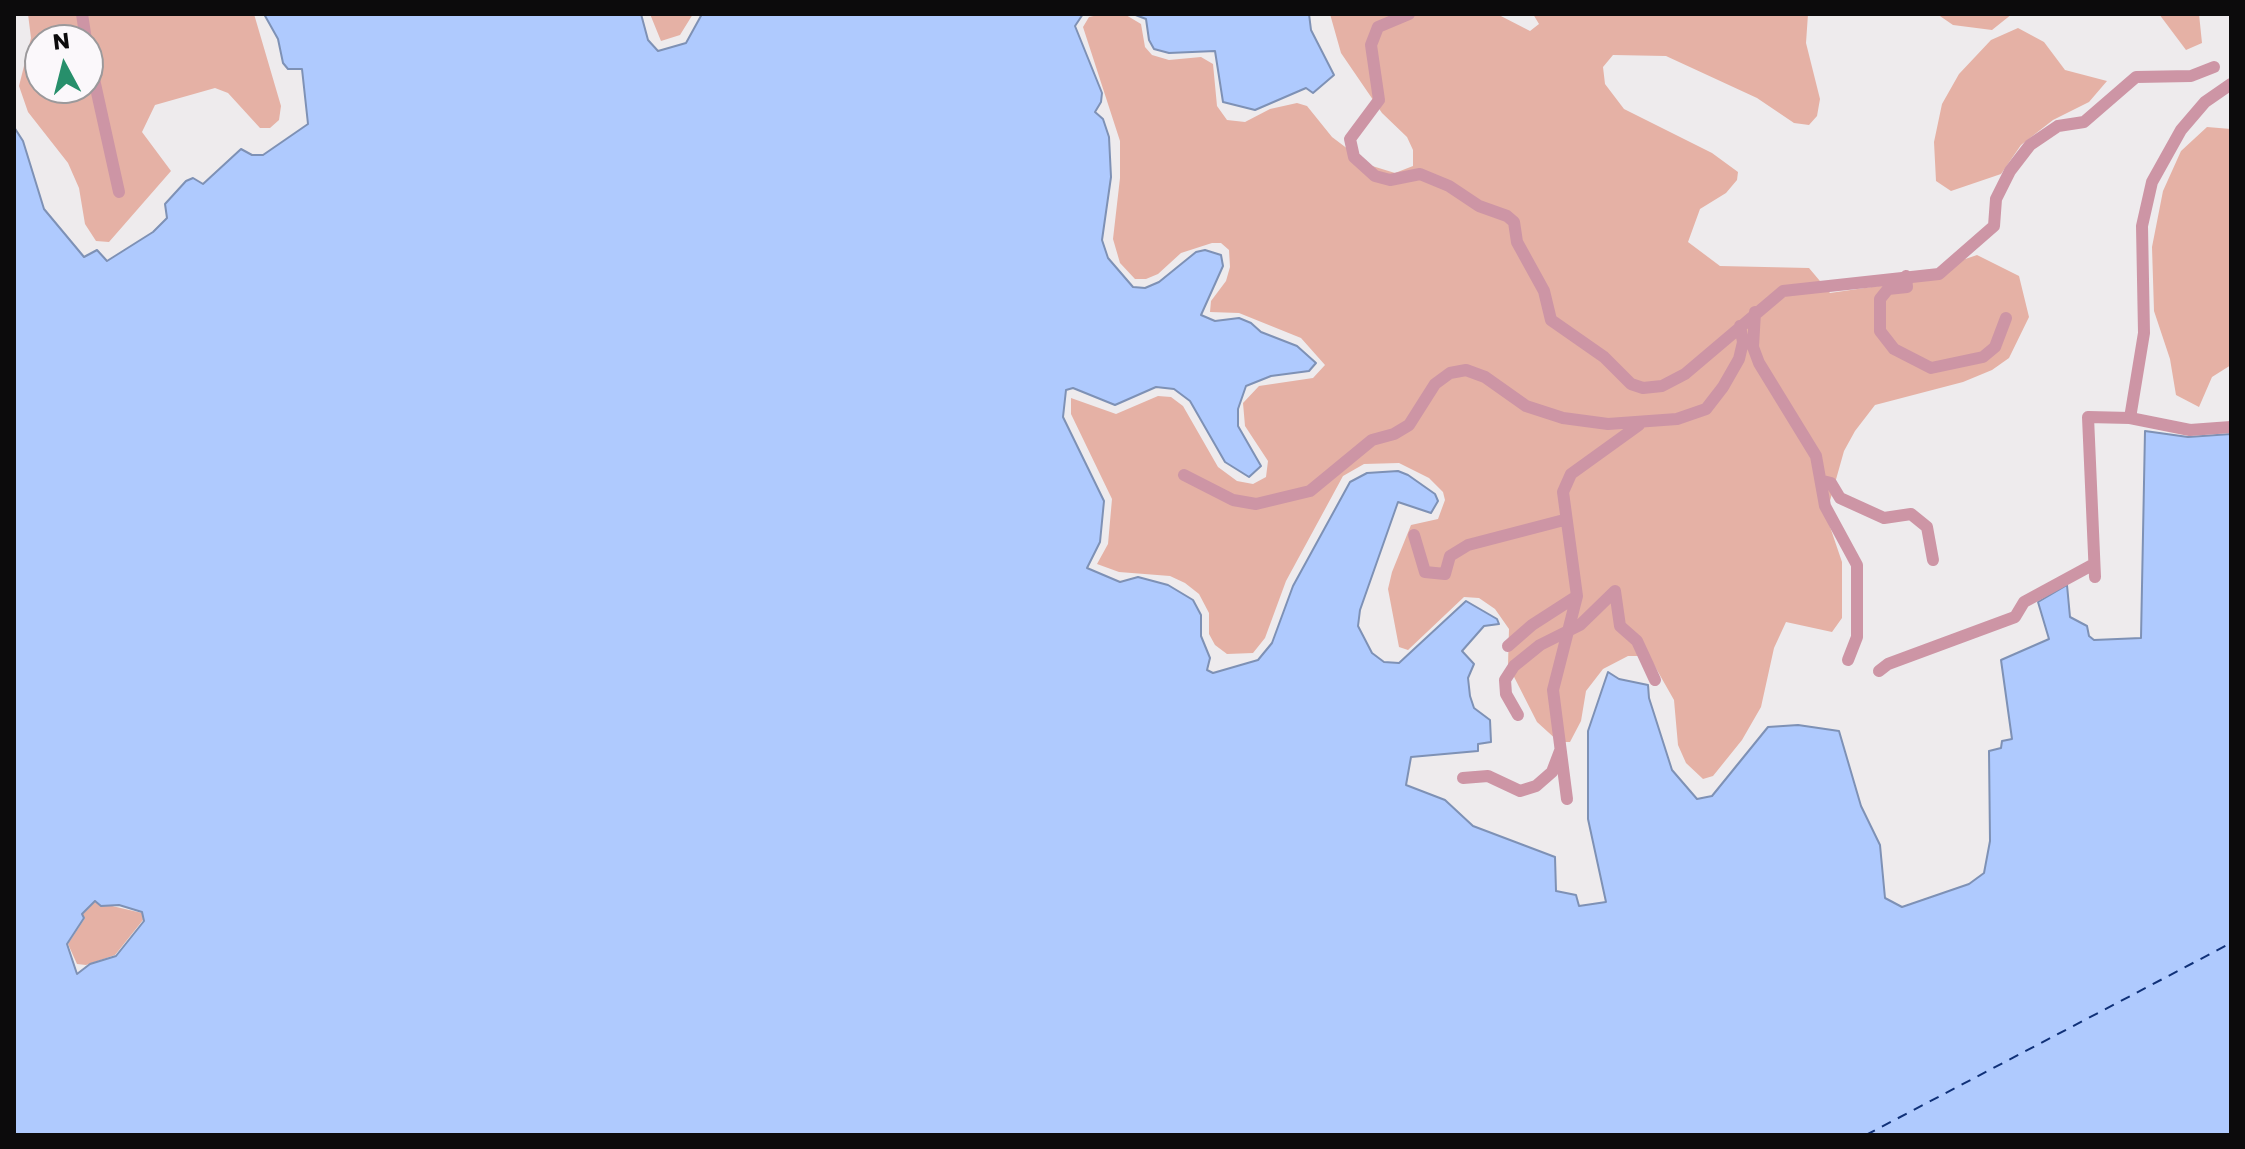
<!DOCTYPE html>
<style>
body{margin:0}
#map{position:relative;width:2245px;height:1149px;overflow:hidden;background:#eeebed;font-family:Poppins,sans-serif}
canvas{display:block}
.frame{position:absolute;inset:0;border:16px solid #0c0b0c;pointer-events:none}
.north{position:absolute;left:24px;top:24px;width:80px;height:80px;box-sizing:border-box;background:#fbf8fb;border:2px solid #9b999b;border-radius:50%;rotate:353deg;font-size:22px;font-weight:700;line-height:32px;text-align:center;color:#0c0b0c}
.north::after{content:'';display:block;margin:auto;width:28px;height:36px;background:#278f6b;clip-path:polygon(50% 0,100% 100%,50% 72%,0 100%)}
</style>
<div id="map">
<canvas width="2245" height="1149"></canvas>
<div class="frame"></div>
<div class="north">N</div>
</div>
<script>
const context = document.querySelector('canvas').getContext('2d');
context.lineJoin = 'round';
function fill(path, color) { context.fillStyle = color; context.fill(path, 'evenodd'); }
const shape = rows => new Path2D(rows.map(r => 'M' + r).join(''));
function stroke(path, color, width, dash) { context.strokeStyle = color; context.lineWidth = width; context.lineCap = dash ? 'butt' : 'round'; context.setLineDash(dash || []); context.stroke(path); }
fill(shape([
 [28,14,254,14,281,106,279,120,270,128,260,128,228,93,215,88,155,105,142,132,171,171,109,242,96,241,85,224,79,188,68,163,28,112,19,86,31,38],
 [40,40,88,40,88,88,40,88],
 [650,14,693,14,680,35,661,41],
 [1103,14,1126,15,1141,24,1145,47,1152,55,1169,60,1201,57,1213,64,1217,106,1227,120,1245,122,1270,109,1297,103,1307,106,1332,137,1369,165,1395,173,1413,166,1413,150,1407,137,1382,113,1341,53,1330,14,1497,14,1530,31,1539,24,1533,14,1808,14,1806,43,1820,99,1817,116,1809,125,1794,123,1757,98,1666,56,1613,55,1603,67,1605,84,1624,109,1712,153,1738,172,1737,180,1726,193,1700,209,1688,242,1720,266,1809,268,1830,293,1892,284,1977,255,2019,276,2029,317,2009,358,1992,370,1963,382,1875,405,1855,431,1844,451,1826,515,1842,562,1842,618,1832,632,1786,622,1774,648,1761,707,1742,740,1713,776,1703,779,1686,763,1678,745,1674,700,1649,656,1628,656,1603,669,1586,691,1581,721,1570,742,1559,742,1537,722,1508,665,1509,629,1495,609,1479,598,1464,597,1408,650,1399,647,1388,589,1392,572,1411,525,1438,519,1445,500,1443,492,1429,478,1399,463,1364,464,1343,476,1286,581,1265,638,1253,653,1227,654,1215,645,1209,634,1209,613,1199,594,1185,583,1170,576,1119,572,1097,564,1108,544,1112,499,1071,414,1071,398,1116,414,1158,396,1171,397,1183,406,1218,467,1237,481,1253,484,1266,477,1268,461,1245,426,1243,403,1259,386,1313,378,1325,365,1301,338,1239,313,1210,312,1211,301,1226,281,1230,267,1229,250,1221,243,1212,243,1181,253,1158,274,1146,279,1135,279,1120,263,1113,239,1120,178,1120,141,1083,27,1089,17],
 [1937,14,2012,14,1992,30,1953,25],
 [2159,14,2199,14,2202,43,2186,50],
 [2018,28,2044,42,2065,70,2107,81,2089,102,2053,120,2021,145,2001,174,1951,191,1936,181,1934,142,1942,104,1959,74,1991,40],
 [2207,127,2231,129,2231,365,2212,377,2199,407,2176,395,2170,359,2154,311,2152,247,2163,191,2181,151],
 [95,902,142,913,143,920,115,955,86,965,77,964,68,944,85,918,82,915]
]), '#e5b1a5');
const water = shape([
 [264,14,641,14,648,40,658,51,686,43,702,14,1083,14,1075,26,1102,93,1101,102,1095,112,1103,119,1109,137,1111,177,1102,240,1108,258,1133,287,1145,288,1159,282,1196,252,1205,250,1221,255,1223,266,1201,315,1215,321,1239,318,1251,323,1261,332,1297,346,1316,363,1309,371,1271,376,1246,386,1238,409,1238,426,1261,466,1249,477,1225,462,1190,401,1174,389,1156,387,1115,405,1073,388,1066,390,1063,417,1104,501,1100,542,1087,568,1120,582,1138,577,1168,585,1193,600,1201,615,1201,636,1210,658,1207,670,1213,673,1258,660,1272,643,1293,586,1350,482,1367,473,1398,471,1408,475,1435,494,1438,501,1431,513,1398,502,1360,610,1358,626,1372,653,1384,662,1399,663,1466,601,1497,619,1499,624,1484,626,1462,651,1474,664,1468,678,1470,696,1474,708,1490,720,1491,742,1478,744,1478,751,1411,757,1406,785,1445,800,1473,826,1555,857,1556,891,1576,895,1579,906,1606,902,1588,819,1588,731,1608,672,1619,679,1648,685,1649,698,1672,770,1697,799,1712,796,1768,727,1798,725,1839,731,1861,806,1880,845,1885,898,1902,907,1969,884,1984,873,1990,841,1989,751,2001,748,2002,741,2012,739,2001,660,2049,639,2038,602,2067,585,2070,617,2087,626,2089,636,2094,640,2141,638,2145,431,2188,437,2231,434,2231,1135,14,1135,14,127,23,141,44,209,84,257,97,250,107,261,153,232,167,218,165,204,186,181,193,178,203,184,241,149,252,155,263,155,308,124,302,69,288,69,283,63,278,39,264,14],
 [95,901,101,906,119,905,142,912,144,921,116,956,90,964,77,974,67,944,84,918,82,914,95,901],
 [1133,14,1309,14,1311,30,1334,75,1313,93,1306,88,1255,110,1223,102,1215,51,1169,53,1154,49,1149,40,1146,19,1133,14]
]);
fill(water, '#afcafe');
stroke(water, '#7e91b5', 2);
stroke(shape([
 [1866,1135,2231,943]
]), '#103178', 2, [10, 8]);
stroke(shape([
 [82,14,86,40],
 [1409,14,1378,27,1371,45,1379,100,1350,139,1354,157,1375,176,1390,180,1420,174,1449,186,1479,206,1507,216,1514,222,1517,242,1544,291,1551,320,1604,357,1631,384,1643,388,1662,386,1685,374,1783,291,1939,274,1994,226,1996,199,2010,171,2030,145,2058,126,2084,122,2136,77,2191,76,2214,67],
 [88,52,119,192],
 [2231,84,2205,102,2181,130,2152,182,2142,226,2144,333,2130,418,2190,430,2231,427],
 [1906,276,1907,287,1888,289,1880,299,1880,331,1894,349,1931,368,1983,357,1995,347,2006,318],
 [1755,312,1753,347,1759,363,1816,456,1825,506,1857,565,1857,637,1848,660],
 [1184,475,1233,500,1256,504,1310,491,1372,440,1394,434,1409,425,1435,384,1450,373,1466,370,1485,377,1526,406,1563,418,1608,424,1677,419,1706,409,1723,387,1739,359,1743,342,1740,326],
 [1823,481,1831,483,1840,498,1884,518,1911,514,1927,527,1933,560],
 [1414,535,1425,572,1445,574,1450,556,1468,545,1564,520],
 [2095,577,2088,417,2130,418],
 [1508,646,1532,625,1577,596],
 [1879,671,1888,664,2015,617,2024,602,2094,564],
 [1518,715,1506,694,1505,680,1514,666,1540,645,1580,625,1615,591,1620,626,1637,641,1655,680],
 [1463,778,1488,776,1520,791,1536,786,1552,772,1560,751],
 [1567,799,1553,690,1577,596,1563,492,1571,474,1639,425]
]), '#cd95a5', 12);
</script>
